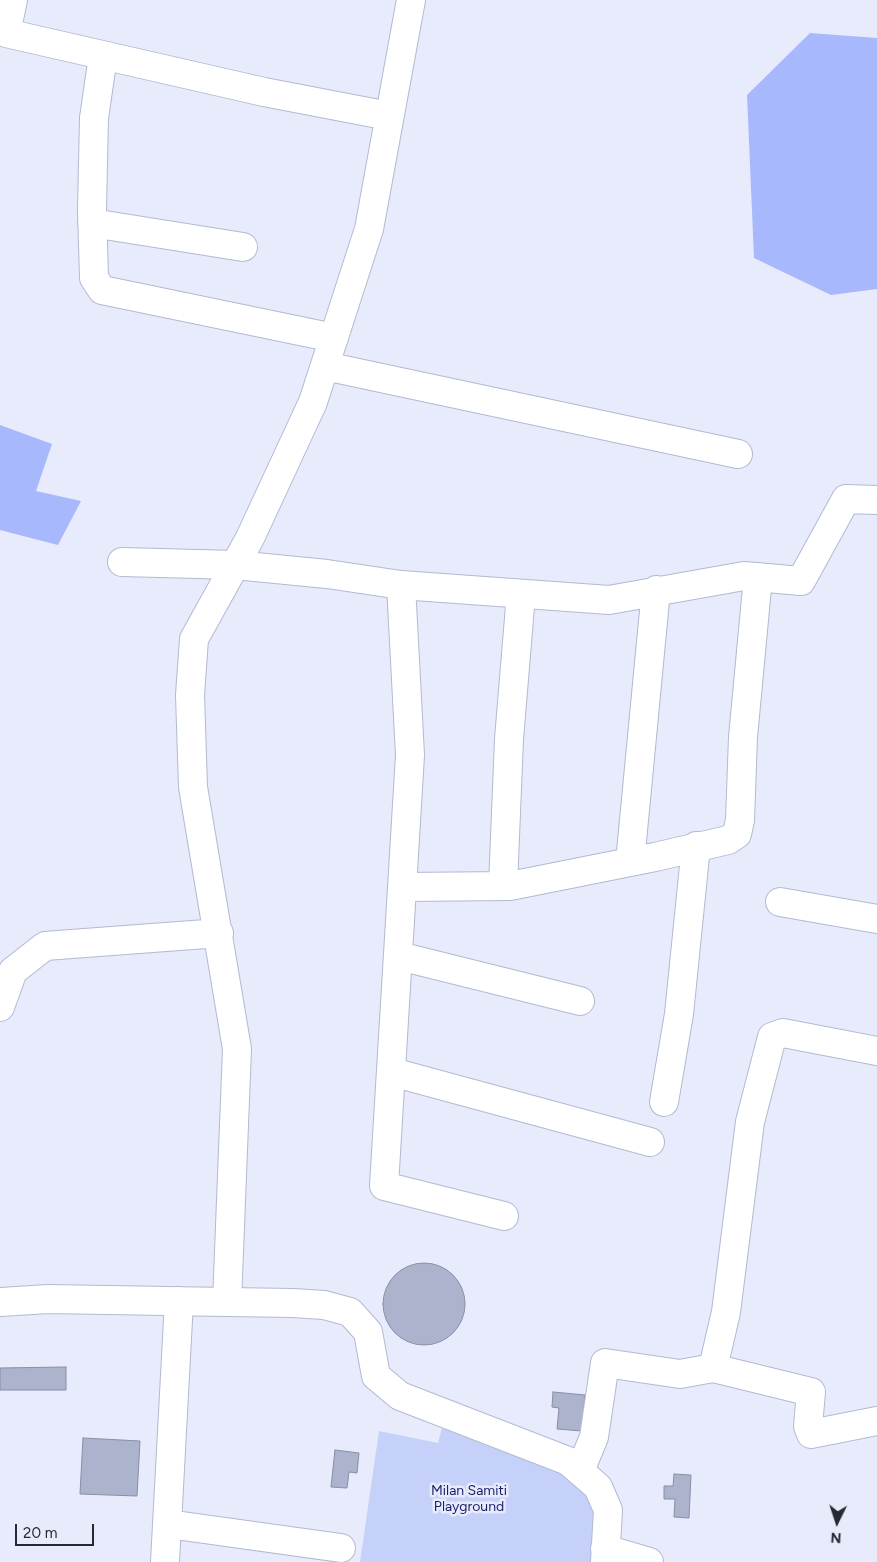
<!DOCTYPE html>
<style>
body{margin:0}
#map{position:relative;width:877px;height:1562px;overflow:hidden;background:#e7ebfb;font-family:Figtree,sans-serif}
canvas{display:block}
.north{position:absolute;left:812px;top:1497px;width:50px;height:50px;-webkit-text-stroke:4px #e7ebfb;paint-order:stroke;rotate:184deg;font-size:14px;font-weight:700;line-height:20px;text-align:center;color:#262933}
.north::after{content:'';display:block;margin:auto;width:18px;height:22px;background:#262933;clip-path:polygon(50% 0,100% 100%,50% 72%,0 100%)}
.scale{position:absolute;left:15px;top:1524px;width:79px;height:22px;box-sizing:border-box;border:2px solid #262933;border-top:0;padding-left:6px;font-size:15px;line-height:18px;white-space:nowrap;color:#262933;-webkit-text-stroke:4px #e7ebfb;paint-order:stroke}
</style>
<div id="map">
<canvas width="877" height="1562"></canvas>
<div class="north">N</div>
<div class="scale">20 m</div>
</div>
<script>
const context = document.querySelector('canvas').getContext('2d');
context.lineJoin = 'round';
function fill(path, color) { context.fillStyle = color; context.fill(path, 'evenodd'); }
const shape = rows => new Path2D(rows.map(r => 'M' + r).join(''));
function stroke(path, color, width, dash) { context.strokeStyle = color; context.lineWidth = width; context.lineCap = dash ? 'butt' : 'round'; context.setLineDash(dash || []); context.stroke(path); }
function write(font, color, halo, rows, align = 'center') {
  context.font = font + ' Figtree,sans-serif'; context.lineWidth = 5; context.setLineDash([]); context.textBaseline = 'middle'; context.strokeStyle = halo; context.fillStyle = color; for (const [text, x, y, turn = 0] of rows) {
    context.save(); context.translate(x, y); context.rotate((+turn || 0) * Math.PI / 180); context.textAlign = isNaN(turn) ? turn : align; if (halo) context.strokeText(text, 0, 0); context.fillText(text, 0, 0); context.restore();
  }
}
fill(shape([
 [444,1420,486,1436,612,1500,609,1562,360,1562,379,1431,438,1443]
]), '#c6d1f9');
fill(shape([
 [810,33,877,38,877,289,831,295,754,258,747,95],
 [0,425,52,444,36,491,81,501,58,545,0,530]
]), '#a7b9fc');
const building = shape([
 '383 1304a41 41 0 1 1 82 0a41 41 0 1 1-82 0Z',
 [66,1367,66,1390,0,1390,0,1368,66,1367],
 [553,1392,585,1395,582,1431,557,1429,559,1408,552,1407,553,1392],
 [83,1438,140,1441,137,1496,80,1494,83,1438],
 [335,1450,359,1453,357,1473,349,1472,347,1488,331,1487,335,1450],
 [674,1474,691,1475,689,1518,674,1517,675,1499,664,1499,664,1486,673,1486,674,1474]
]);
fill(building, '#acb3cc');
stroke(building, '#878ea6', 1);
const minor = shape([
 [13,0,6,33,264,92,389,116],
 [103,56,94,118,92,209,94,278,102,290,334,338],
 [92,223,243,247],
 [325,366,738,454],
 [122,562,235,565,327,574,401,585,609,600,744,576,801,581,846,499,877,500],
 [401,585,410,755,384,1186,504,1216],
 [630,862,656,590],
 [503,886,509,739,521,594],
 [403,887,510,886,655,857,728,840,737,834,740,820,743,737,758,577],
 [780,902,877,919],
 [399,956,580,1001],
 [0,1007,13,971,45,946,219,933],
 [392,1072,650,1142],
 [664,1102,679,1014,696,846],
 [0,1302,48,1299,227,1302,237,1049,193,787,190,695,194,639,250,538,313,402,369,229,411,0],
 [227,1302,293,1303,324,1305,350,1312,368,1332,376,1376,400,1396,568,1461,598,1487,608,1510,605,1562],
 [713,1368,811,1392,808,1426,811,1434,877,1421],
 [580,1471,594,1437,605,1363,680,1374,713,1368,726,1312,750,1122,772,1037,783,1033,877,1051],
 [168,1524,341,1548],
 [605,1549,649,1562],
 [165,1562,179,1301]
]);
stroke(minor, '#b2bad2', 30);
stroke(minor, '#fff', 28);
write('14px', '#1a1f6a', '#e7ebfb', [
 ["Milan Samiti",469,1491],
 ["Playground",469,1507]
]);
</script>
